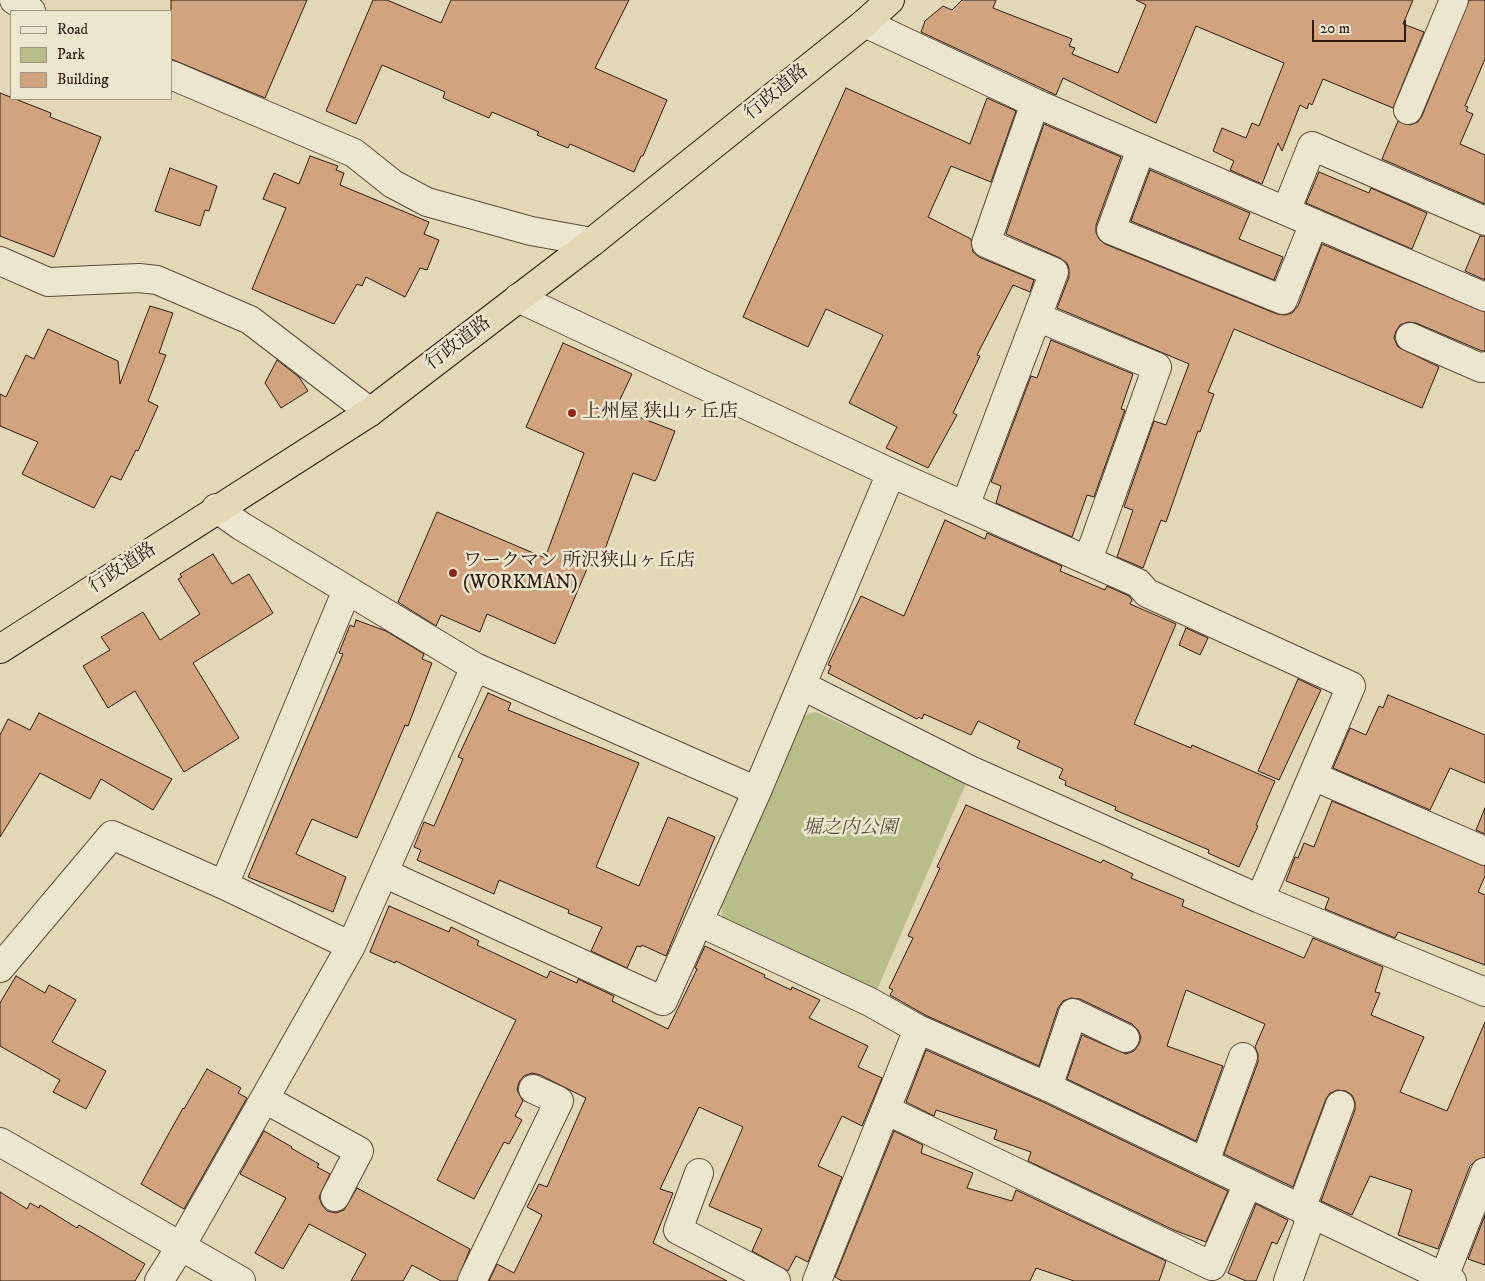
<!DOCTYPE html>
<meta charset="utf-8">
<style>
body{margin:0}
#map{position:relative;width:1485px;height:1281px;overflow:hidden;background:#e3d8b5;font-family:"IM FELL DW Pica",serif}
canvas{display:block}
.legend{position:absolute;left:10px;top:10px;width:162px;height:90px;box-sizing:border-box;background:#ede6cf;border:1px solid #a19583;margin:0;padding:6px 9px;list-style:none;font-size:15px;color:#2e1b10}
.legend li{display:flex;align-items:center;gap:10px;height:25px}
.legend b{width:25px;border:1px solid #a19583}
.scale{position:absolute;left:1312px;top:20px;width:94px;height:22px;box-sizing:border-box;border:2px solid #2e1b10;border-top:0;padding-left:6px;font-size:15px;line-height:18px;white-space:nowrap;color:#2e1b10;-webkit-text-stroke:4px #ede6cf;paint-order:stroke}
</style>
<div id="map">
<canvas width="1485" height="1281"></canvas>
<ul class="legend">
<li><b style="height:6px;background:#ede6cf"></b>Road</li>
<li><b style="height:14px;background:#b8be8a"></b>Park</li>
<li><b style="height:14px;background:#d1a37e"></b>Building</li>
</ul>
<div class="scale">20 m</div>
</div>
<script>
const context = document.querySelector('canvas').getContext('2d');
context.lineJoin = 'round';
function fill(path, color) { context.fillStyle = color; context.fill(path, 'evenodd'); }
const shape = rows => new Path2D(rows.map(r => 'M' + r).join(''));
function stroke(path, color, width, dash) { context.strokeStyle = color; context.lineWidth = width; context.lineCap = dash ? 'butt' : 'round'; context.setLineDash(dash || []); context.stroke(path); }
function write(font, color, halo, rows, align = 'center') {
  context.font = font + ' "IM FELL DW Pica","Noto Serif JP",serif'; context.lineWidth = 5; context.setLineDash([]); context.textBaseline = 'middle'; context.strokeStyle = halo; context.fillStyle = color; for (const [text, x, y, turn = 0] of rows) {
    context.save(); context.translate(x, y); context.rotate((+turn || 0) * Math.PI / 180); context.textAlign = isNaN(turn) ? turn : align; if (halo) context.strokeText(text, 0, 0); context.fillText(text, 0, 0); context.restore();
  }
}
fill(shape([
 [816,712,967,781,876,992,723,923,721,907,802,716]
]), '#b8be8a');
const building = shape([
 [171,0,307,0,265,98,171,59,171,0],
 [373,0,387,0,441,23,451,0,629,0,595,68,667,100,643,156,641,156,634,172,570,144,568,148,537,135,539,132,492,112,489,118,443,98,445,92,382,65,356,124,326,111,373,0],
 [962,0,996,0,993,8,1072,39,1069,46,1075,48,1072,54,1118,73,1146,5,1136,0,1413,0,1403,24,1424,32,1393,108,1323,79,1312,105,1309,103,1307,109,1300,105,1282,151,1278,143,1262,184,1230,170,1234,161,1213,151,1222,128,1246,138,1252,123,1259,126,1284,63,1196,26,1156,123,1063,78,1056,95,921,32,925,21,943,6,952,10,962,0],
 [1469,0,1485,0,1485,59,1465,106,1468,107,1466,111,1473,114,1460,144,1485,155,1485,204,1382,159,1398,121,1410,125,1418,122,1422,116,1469,0],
 [846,88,970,144,987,98,1016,111,991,182,951,166,928,217,971,239,973,252,979,257,1034,280,1030,292,1013,285,977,355,980,356,953,413,957,415,928,468,886,448,897,427,849,403,883,335,826,309,808,347,743,317,846,88],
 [0,93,51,113,50,117,101,137,54,257,0,236,0,93],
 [1044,124,1121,157,1096,225,1096,232,1099,239,1105,244,1277,314,1285,315,1292,313,1298,306,1322,244,1485,312,1485,351,1482,351,1416,323,1408,322,1400,325,1396,331,1394,338,1398,347,1439,367,1422,408,1234,329,1208,392,1214,394,1200,432,1198,431,1166,522,1161,520,1143,568,1117,557,1133,510,1124,507,1154,421,1166,425,1189,364,1057,308,1069,277,1069,269,1067,263,1060,258,1006,234,1044,124],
 [310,156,338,166,336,170,344,173,340,185,429,222,424,234,439,240,427,270,420,268,405,297,366,277,362,286,357,284,334,324,252,289,286,208,263,199,274,173,299,184,310,156],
 [170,168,217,186,209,211,205,210,200,226,155,211,170,168],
 [1150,170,1250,213,1239,239,1283,257,1274,280,1131,221,1150,170],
 [1319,172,1369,193,1371,188,1427,213,1412,249,1306,203,1319,172],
 [1480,236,1485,236,1485,280,1465,271,1480,236],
 [150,306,173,313,159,353,166,355,148,401,158,406,138,451,136,450,121,480,111,476,94,508,22,474,38,442,0,426,0,394,6,397,26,355,34,359,48,329,118,361,120,384,150,306],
 [1051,340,1133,374,1121,409,1125,410,1094,497,1087,495,1072,537,996,503,1001,486,991,482,1031,376,1037,378,1051,340],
 [563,343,632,374,616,408,675,431,657,478,655,481,633,473,598,568,589,564,555,644,487,614,480,632,441,615,436,626,398,602,437,512,545,558,584,453,526,427,563,343],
 [277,360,299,377,308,391,281,408,265,383,277,360],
 [945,520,985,539,987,533,1062,566,1060,571,1105,590,1107,586,1129,596,1132,600,1130,604,1176,624,1134,724,1191,748,1192,745,1275,781,1256,825,1258,826,1239,867,1208,853,1209,850,1115,810,1116,807,1065,785,1066,781,1059,778,1063,769,1017,748,1020,741,978,721,971,735,924,714,922,719,919,717,917,719,828,673,831,666,828,665,861,596,904,616,945,520],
 [213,554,232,584,249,574,273,613,193,663,239,738,184,772,135,691,108,708,83,666,110,650,101,637,143,612,160,640,200,614,178,579,182,577,180,574,213,554],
 [356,620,386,631,424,654,422,659,432,663,408,726,405,725,357,838,312,819,296,854,346,877,333,912,248,877,343,654,339,653,350,625,354,627,356,620],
 [1186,628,1208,638,1200,655,1179,645,1186,628],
 [1298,679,1321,690,1279,780,1258,771,1298,679],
 [488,693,511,703,508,710,639,763,596,867,639,886,668,817,715,837,666,956,642,945,641,947,637,946,627,968,591,951,602,927,568,913,569,910,499,880,494,894,417,860,421,850,414,847,424,822,434,826,463,759,458,757,488,693],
 [1388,695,1485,735,1485,783,1450,768,1430,810,1333,768,1350,728,1366,735,1379,706,1383,708,1388,695],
 [39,713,172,779,153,810,101,779,90,799,40,773,0,837,0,735,8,719,30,730,39,713],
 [1332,801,1485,866,1485,876,1478,892,1485,895,1485,965,1398,932,1395,938,1325,909,1329,898,1286,881,1295,857,1298,858,1304,843,1314,847,1332,801],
 [966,805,1101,863,1103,860,1133,874,1131,878,1184,900,1182,906,1304,958,1313,938,1383,967,1375,992,1380,993,1371,1015,1424,1037,1400,1092,1447,1111,1485,1022,1485,1157,1476,1160,1470,1166,1438,1249,1398,1235,1412,1190,1370,1176,1352,1215,1321,1201,1355,1110,1355,1102,1352,1095,1346,1091,1337,1090,1330,1093,1326,1099,1293,1187,1224,1154,1258,1062,1258,1054,1255,1047,1265,1024,1186,990,1167,1046,1223,1066,1196,1141,1067,1079,1082,1035,1126,1054,1134,1051,1139,1044,1141,1037,1138,1030,1132,1024,1080,999,1071,998,1063,1001,1058,1008,1039,1066,925,1015,890,995,893,990,889,988,913,938,908,936,940,868,937,867,966,805],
 [1485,808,1485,834,1476,830,1485,808],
 [389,906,449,932,451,927,479,941,477,945,547,978,550,971,577,983,578,979,614,996,612,1001,668,1029,697,969,695,968,705,946,765,975,764,977,791,990,792,987,820,1000,809,1018,868,1046,858,1067,882,1078,862,1126,842,1116,818,1166,842,1177,808,1262,796,1256,788,1271,752,1251,762,1229,709,1206,743,1127,699,1107,660,1189,673,1193,653,1243,727,1281,489,1281,497,1264,514,1273,542,1215,527,1207,539,1184,547,1187,586,1098,540,1075,532,1073,524,1076,519,1082,517,1090,523,1101,515,1116,522,1120,509,1144,504,1142,474,1199,437,1180,516,1020,396,961,395,963,370,952,389,906],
 [16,976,45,993,49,985,76,1000,52,1042,106,1071,86,1109,53,1092,60,1080,0,1046,0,1003,16,976],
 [926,1050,1041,1101,1228,1191,1206,1242,1176,1231,1028,1161,1031,1152,994,1139,997,1130,936,1110,934,1116,906,1102,926,1050],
 [207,1069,241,1088,238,1093,247,1098,184,1209,141,1184,183,1108,184,1109,207,1069],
 [264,1131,292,1147,291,1148,319,1164,317,1167,330,1174,319,1197,322,1205,327,1211,336,1213,344,1210,357,1188,470,1249,457,1281,441,1281,412,1265,403,1281,351,1281,366,1254,309,1224,283,1269,255,1253,286,1198,240,1174,264,1131],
 [894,1131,923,1145,921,1153,973,1173,967,1188,1012,1201,1016,1190,1166,1261,1159,1281,1074,1281,1036,1268,1030,1281,842,1281,835,1277,894,1131],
 [0,1192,27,1209,30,1203,39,1208,40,1205,77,1228,79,1225,145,1264,135,1281,0,1281,0,1192],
 [1256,1204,1288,1220,1277,1244,1272,1242,1256,1281,1246,1281,1228,1273,1256,1204],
 [1485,1215,1485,1265,1468,1259,1485,1215]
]);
fill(building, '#d1a37e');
stroke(building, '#2e1b10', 1);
const minor = shape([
 [14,0,31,11],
 [865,23,1035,103,1485,297],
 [171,75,354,153,393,184,427,202,531,231,592,242],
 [1408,110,1454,0],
 [1141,149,1111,230,1283,300,1314,223],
 [1286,211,1312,146,1485,221],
 [0,261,48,282,139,278,157,280,250,320,370,412],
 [518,298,891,473,1138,583,1147,593,1351,686,1260,899],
 [1037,317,1157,367,1088,560],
 [1410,337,1481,368,1485,366],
 [965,506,1054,272,986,243,1035,103],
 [216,508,241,526,475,667,757,791],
 [803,686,970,770,1260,899,1485,992],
 [1313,776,1485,851],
 [384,873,663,1001,757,791,891,473],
 [224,885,347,590],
 [699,922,870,1002,918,1029,1048,1087,1452,1281],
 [0,968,112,835,224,885,351,946],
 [1048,1087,1073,1013,1125,1038],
 [265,1099,359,1151,335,1197],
 [886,1110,1212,1266,1248,1183],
 [0,1142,241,1281],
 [1205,1162,1243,1057],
 [699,1173,678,1230,776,1281],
 [1301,1209,1340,1105],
 [1444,1277,1485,1172],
 [159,1281,181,1246,351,946,475,667],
 [472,1281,559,1101,533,1089],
 [817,1281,918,1029],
 [1288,1281,1312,1214]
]);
const highway = shape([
 [0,649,370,412,592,242,865,23,890,0]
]);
stroke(minor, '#5b4a39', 30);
stroke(highway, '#2e1b10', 30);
stroke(minor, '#ede6cf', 28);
stroke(highway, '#e3d8b5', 28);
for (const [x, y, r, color] of [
 [572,413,5,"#8f2418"],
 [453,573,5,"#8f2418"]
]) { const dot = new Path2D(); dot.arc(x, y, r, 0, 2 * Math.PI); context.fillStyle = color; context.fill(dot); stroke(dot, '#ede6cf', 2); }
write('19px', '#2e1b10', '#ede6cf', [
 ["行政道路",777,93,-39],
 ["行政道路",459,344,-37],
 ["行政道路",123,569,-33]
]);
write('19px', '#2e1b10', '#ede6cf', [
 ["上州屋 狭山ヶ丘店",582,413],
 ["ワークマン 所沢狭山ヶ丘店",463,562],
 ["(WORKMAN)",463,584]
], 'left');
write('italic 19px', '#574c35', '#ede6cf', [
 ["堀之内公園",850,829]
]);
</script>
